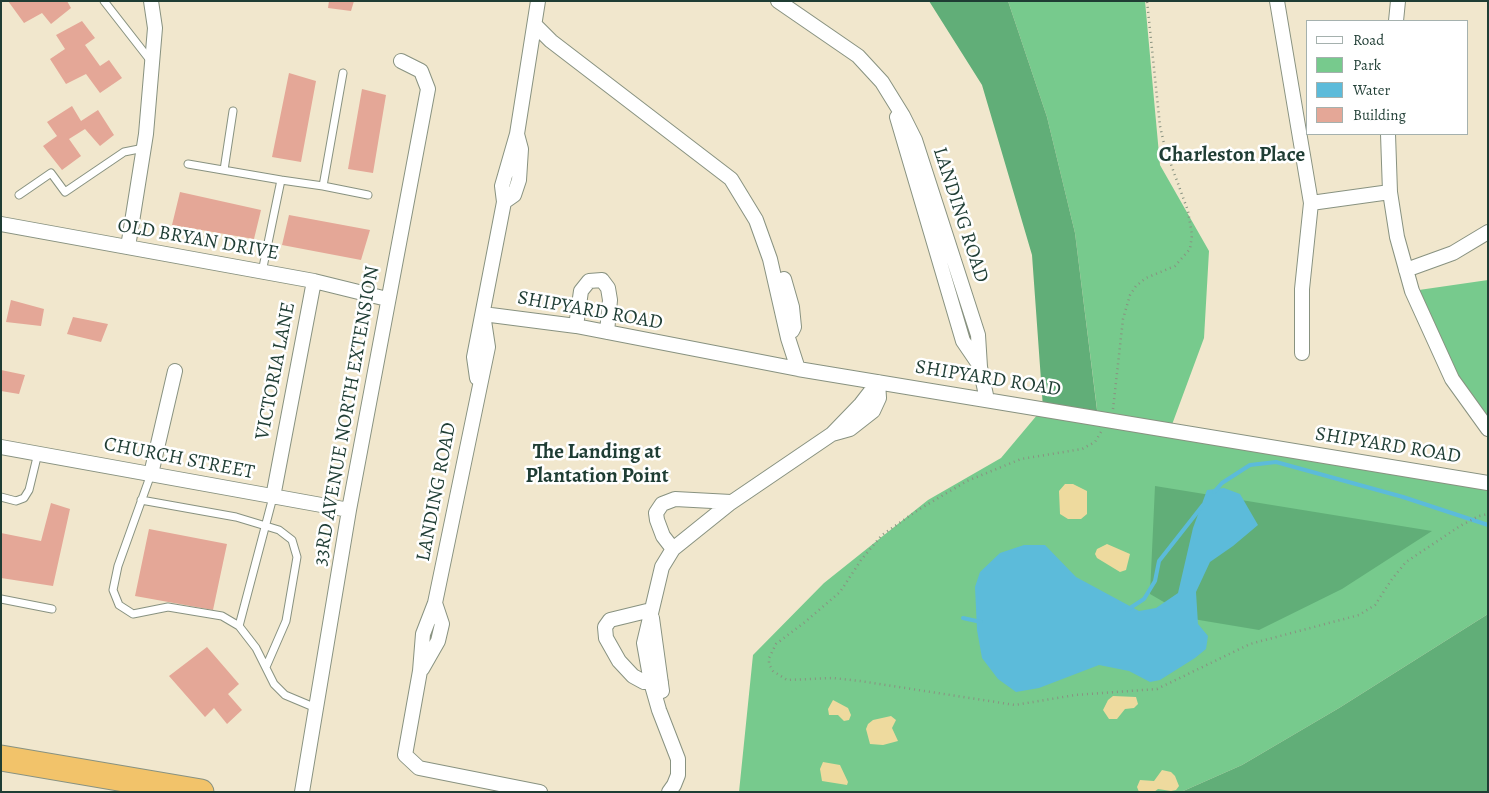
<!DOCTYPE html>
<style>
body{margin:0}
#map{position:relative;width:1489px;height:793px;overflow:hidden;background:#f1e7cd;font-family:Alegreya,serif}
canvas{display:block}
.frame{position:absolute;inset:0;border:2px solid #1f3d34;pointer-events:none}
.legend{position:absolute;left:1306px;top:20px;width:162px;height:115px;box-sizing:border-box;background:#fff;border:1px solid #a5b1ae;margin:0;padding:6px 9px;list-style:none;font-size:15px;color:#1f3d34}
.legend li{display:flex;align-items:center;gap:10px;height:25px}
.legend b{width:25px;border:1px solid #a5b1ae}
</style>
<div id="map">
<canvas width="1489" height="793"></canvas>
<div class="frame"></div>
<ul class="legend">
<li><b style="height:6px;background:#fff"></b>Road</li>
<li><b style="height:14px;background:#77ca8d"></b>Park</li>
<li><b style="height:14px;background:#5cbbda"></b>Water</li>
<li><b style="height:14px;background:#e4a797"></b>Building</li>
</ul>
</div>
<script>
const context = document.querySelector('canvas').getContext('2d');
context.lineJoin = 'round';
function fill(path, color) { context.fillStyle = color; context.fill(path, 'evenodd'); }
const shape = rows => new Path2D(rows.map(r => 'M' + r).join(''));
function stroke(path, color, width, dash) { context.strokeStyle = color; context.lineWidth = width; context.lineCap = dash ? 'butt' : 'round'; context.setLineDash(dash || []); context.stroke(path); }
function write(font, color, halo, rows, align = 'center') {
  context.font = font + ' Alegreya,serif'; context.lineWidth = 5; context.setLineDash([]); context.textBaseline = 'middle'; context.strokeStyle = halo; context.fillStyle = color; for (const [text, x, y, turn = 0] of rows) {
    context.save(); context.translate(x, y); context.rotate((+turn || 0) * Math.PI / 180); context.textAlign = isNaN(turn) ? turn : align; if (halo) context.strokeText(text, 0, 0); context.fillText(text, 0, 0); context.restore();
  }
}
fill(shape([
 [1008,1,1145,1,1160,165,1209,251,1204,338,1170,430,1488,487,1488,614,1339,708,1242,765,1181,792,739,792,753,655,824,583,928,500,1001,458,1043,408,1098,417,1075,233,1047,117],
 [1488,280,1488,425,1452,379,1412,291]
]), '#77ca8d');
fill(shape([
 [929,1,1008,1,1047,117,1075,233,1098,418,1043,408,1032,255,982,85],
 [1155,486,1432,531,1342,589,1259,630,1193,619,1150,594],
 [1488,614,1488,792,1181,792,1242,765,1339,708]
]), '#61ae78');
fill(shape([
 [1065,484,1073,484,1087,491,1087,514,1081,519,1068,519,1060,514,1059,491],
 [1107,544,1130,554,1126,570,1120,572,1097,558,1095,554,1097,549],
 [1113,696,1136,697,1138,704,1134,708,1125,709,1117,719,1109,719,1103,710,1108,700],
 [833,700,848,708,851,715,849,720,844,721,838,715,829,715,828,709],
 [891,716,896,720,892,728,898,741,883,745,870,744,866,729,868,724,873,720],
 [823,762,840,765,848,782,847,785,822,781,820,769],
 [1162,770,1171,772,1175,776,1179,786,1176,790,1171,791,1158,789,1154,792,1139,792,1137,787,1140,780,1154,781]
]), '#eeda9e');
fill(shape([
 [1224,488,1240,494,1258,525,1233,546,1210,562,1196,592,1198,624,1208,636,1206,649,1195,658,1160,680,1150,682,1129,671,1099,665,1039,688,1016,692,998,679,982,658,977,630,975,587,980,572,1000,553,1024,545,1045,545,1076,577,1139,611,1156,608,1178,593,1193,528,1207,490]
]), '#5cbbda');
stroke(shape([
 [1214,492,1222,483,1250,465,1276,462,1403,497,1488,525],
 [1127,610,1144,599,1155,581,1159,561,1203,505],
 [963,618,981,622]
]), '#5cbbda', 4);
fill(shape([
 [8,1,67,1,71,8,51,24,42,13,24,23],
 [329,1,354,1,351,11,328,8],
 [82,21,95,38,85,45,100,66,109,60,122,78,100,93,86,74,66,84,50,59,65,49,56,35],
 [289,73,316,81,301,162,272,157],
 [362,89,386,95,373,173,348,169],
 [72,106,81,121,98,110,114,135,100,146,85,129,69,139,81,156,62,170,43,146,57,136,47,122],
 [180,192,261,210,254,239,172,225],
 [289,215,370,230,361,260,282,245],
 [11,300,44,309,41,326,6,322],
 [73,317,108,324,101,342,67,334],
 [1,370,25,375,19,394,1,391],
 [51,503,70,509,53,586,1,578,1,533,41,541],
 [149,529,227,544,213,610,135,596],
 [207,647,239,684,228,694,242,710,227,724,214,708,205,717,169,676]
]), '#e4a797');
const lane = shape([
 [104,1,150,60],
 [188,164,281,180,262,272],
 [224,170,233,111],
 [281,180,323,186,343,73],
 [323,186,368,195],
 [19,195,51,173,65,192,124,152,144,148],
 [151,474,118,566,113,590,119,605,133,614,168,607,222,616,239,626,256,648,274,684,285,695,316,708],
 [1,497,16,501,24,498,29,490,38,453],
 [141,500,236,517,279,530,292,540,297,557,286,621,266,667],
 [1,599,52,609],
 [239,626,273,497]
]);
const street = shape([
 [778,1,858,56,882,82,903,116,915,140,978,335,980,367,987,400],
 [1277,1,1311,203,1302,289,1302,353],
 [1396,21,1398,1],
 [536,26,551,41,731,179,756,220,770,259,788,338,798,369],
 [897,117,963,341,980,366],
 [1388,134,1390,192,1397,237,1412,291,1452,379,1488,429],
 [504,202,514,195,519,180,521,149,517,134],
 [1311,203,1390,192],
 [1,224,314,281,387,299],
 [128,247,146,134,155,28,151,1],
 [1406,270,1453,253,1488,232],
 [784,279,792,307,794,327,792,331],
 [483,314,576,326,798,369,1488,483],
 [483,314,488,347,435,603,423,634,420,671,405,755,419,768,540,792],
 [576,326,581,291,589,281,602,280,608,288,610,300,607,332],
 [477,378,474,357,504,202,502,186,517,134,538,1],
 [832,434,850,429,873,411,879,398,878,382],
 [1,447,349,510],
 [151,474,175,371],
 [273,497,314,281],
 [673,549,663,536,657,520,656,513,662,504,675,499,731,502],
 [651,610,610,620,605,627,606,638,619,661,633,676,644,682,661,682],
 [652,618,662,691],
 [422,669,438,641,442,624,435,603],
 [302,792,349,510,428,89,421,71,401,61],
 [669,792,674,785,678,775,678,759,659,710,651,682,644,643,662,567,673,549,729,504,832,434,861,404,878,382]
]);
const highway = shape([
 [1,758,201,792]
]);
stroke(lane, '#889280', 9);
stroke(street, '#889280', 16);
stroke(highway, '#889280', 27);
stroke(shape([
 [1113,409,1123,319,1130,295,1136,286,1146,278,1175,266,1190,249,1192,235,1188,211,1165,148,1160,126,1147,1],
 [1101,432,1095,442,1082,449,1021,459,967,481,918,510,882,535,861,560,840,592,805,622,776,644,769,658,769,664,773,671,787,680,833,678,860,681,1015,705,1075,695,1157,689,1250,644,1359,615,1375,605,1392,579,1406,562,1460,526,1479,516,1488,514]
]), '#889280', 2.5, [1, 4]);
stroke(lane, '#fff', 7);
stroke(street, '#fff', 14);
stroke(highway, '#f2c36a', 25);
write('20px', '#1f3d34', '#fff', [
 ["LANDING ROAD",960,215,72],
 ["OLD BRYAN DRIVE",198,240,10],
 ["SHIPYARD ROAD",590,311,10],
 ["VICTORIA LANE",276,371,-79],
 ["SHIPYARD ROAD",988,379,9],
 ["33RD AVENUE NORTH EXTENSION",347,416,-80],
 ["SHIPYARD ROAD",1388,446,9],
 ["CHURCH STREET",179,459,11],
 ["LANDING ROAD",437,492,-79]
]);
write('bold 21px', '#1f3d34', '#fff', [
 ["Charleston Place",1232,156],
 ["The Landing at",597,453],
 ["Plantation Point",597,477]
]);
</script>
